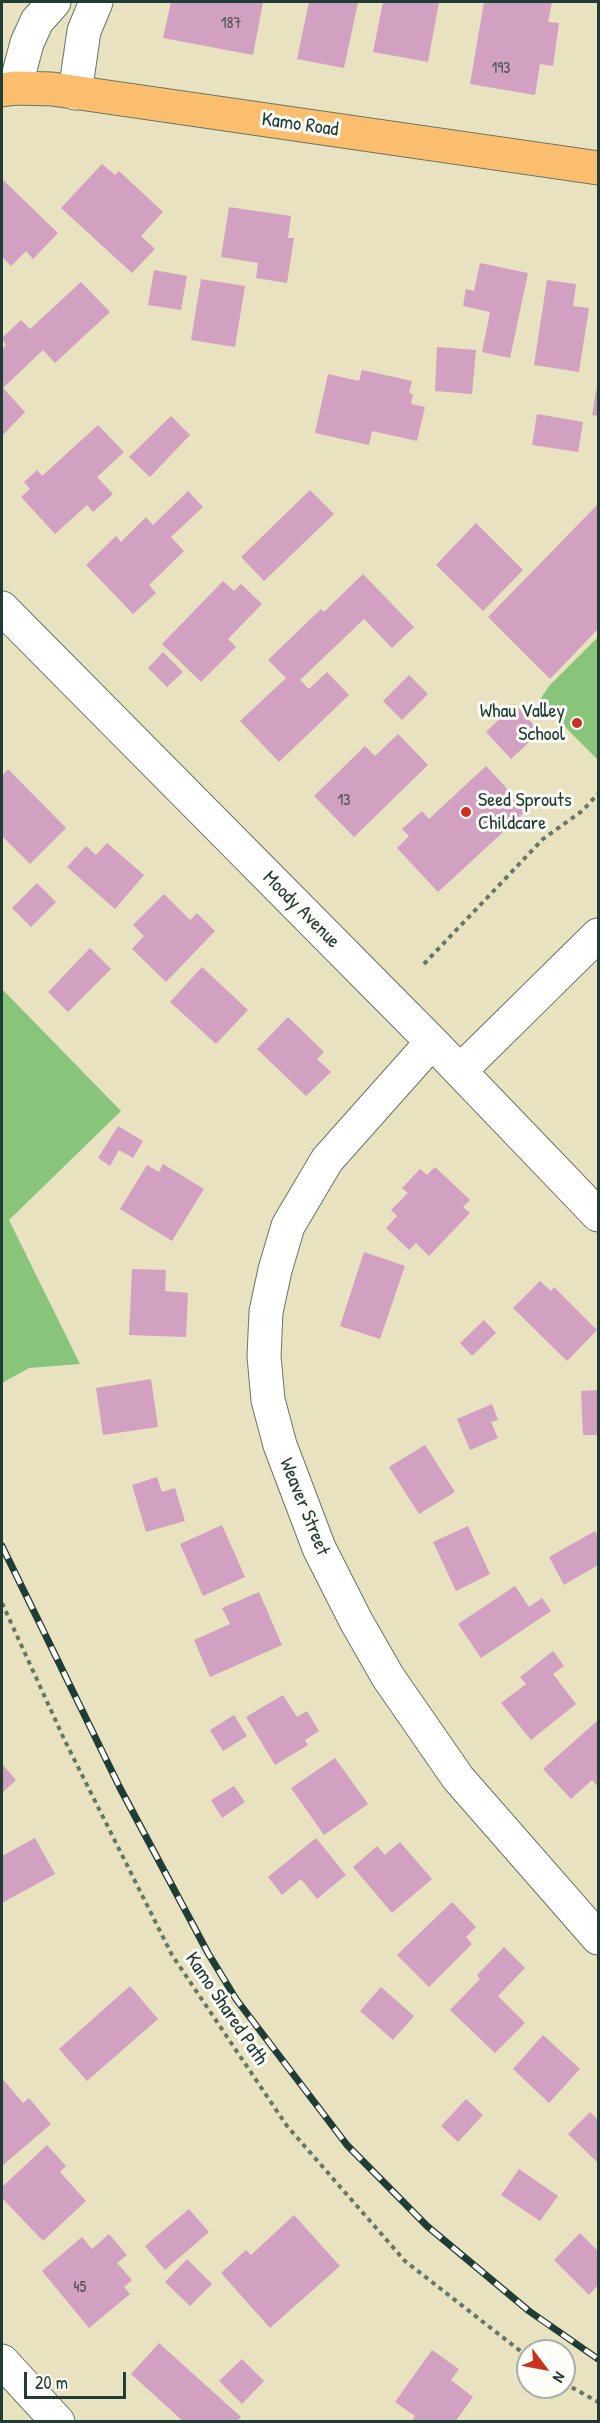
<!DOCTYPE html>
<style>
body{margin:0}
#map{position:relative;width:600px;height:2423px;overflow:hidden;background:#e8e2c1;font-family:"Patrick Hand",sans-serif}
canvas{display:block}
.frame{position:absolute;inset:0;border:3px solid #1f3d34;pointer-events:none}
.north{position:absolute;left:516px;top:2339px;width:60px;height:60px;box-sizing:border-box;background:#fdfcf7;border:2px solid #a4b0a9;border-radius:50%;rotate:122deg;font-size:16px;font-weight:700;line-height:24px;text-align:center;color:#1f3d34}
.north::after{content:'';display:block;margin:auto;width:21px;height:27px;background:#c8321e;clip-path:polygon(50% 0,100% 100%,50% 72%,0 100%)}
.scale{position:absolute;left:24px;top:2372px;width:102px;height:27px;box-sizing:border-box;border:3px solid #1f3d34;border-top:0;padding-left:8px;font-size:18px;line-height:21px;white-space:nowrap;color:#1f3d34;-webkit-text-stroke:4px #fdfcf7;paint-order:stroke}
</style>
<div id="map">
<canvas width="600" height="2423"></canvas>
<div class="frame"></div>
<div class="north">N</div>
<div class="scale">20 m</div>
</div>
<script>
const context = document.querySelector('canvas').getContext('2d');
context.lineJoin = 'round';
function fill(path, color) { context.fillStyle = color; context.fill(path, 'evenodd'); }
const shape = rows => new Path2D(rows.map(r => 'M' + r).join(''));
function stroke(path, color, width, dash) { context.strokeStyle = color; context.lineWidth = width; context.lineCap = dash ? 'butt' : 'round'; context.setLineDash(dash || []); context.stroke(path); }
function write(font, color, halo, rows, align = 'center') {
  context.font = font + ' "Patrick Hand",sans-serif'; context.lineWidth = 6; context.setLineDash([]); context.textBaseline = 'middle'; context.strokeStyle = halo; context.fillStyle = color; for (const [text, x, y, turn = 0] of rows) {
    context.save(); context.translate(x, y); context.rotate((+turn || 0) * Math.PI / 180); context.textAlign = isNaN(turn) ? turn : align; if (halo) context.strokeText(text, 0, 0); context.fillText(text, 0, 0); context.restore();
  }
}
fill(shape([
 [598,637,598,760,539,701,549,686],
 [2,989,121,1111,9,1220,80,1364,29,1368,2,1383]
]), '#88c57b');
fill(shape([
 [171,2,263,2,253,55,163,38],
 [309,2,358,2,344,68,297,59],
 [383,2,439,2,428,62,373,52],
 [484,2,552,2,548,22,559,23,553,66,540,64,535,95,470,84],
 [102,164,115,175,119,171,163,212,141,236,155,249,132,273,61,208],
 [2,179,58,233,33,259,26,251,11,266,2,257],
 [229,207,291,216,288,238,294,238,287,283,256,278,258,263,221,257],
 [480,263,528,273,510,358,482,352,490,312,463,306,466,289,474,291],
 [154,270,187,276,181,310,148,305],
 [201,279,245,286,235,347,191,340],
 [547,280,576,284,573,306,589,308,579,372,534,365],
 [81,282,110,312,55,363,43,350,3,388,25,412,2,436,2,350,6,345,2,338,21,320,30,329],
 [437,347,476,350,472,394,435,391],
 [362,370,412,381,409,393,413,394,411,404,425,407,417,441,372,431,369,445,315,433,328,374,359,381],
 [597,386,598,386,598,416,592,415],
 [537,414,583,422,578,452,532,445],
 [171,416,190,435,150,477,129,457],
 [98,425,124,452,97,477,113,494,93,512,87,505,55,534,21,497,30,489,24,482,37,470,42,476],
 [310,490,334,514,264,581,241,557],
 [188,491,203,507,171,537,184,551,149,585,156,593,133,614,86,565,116,536,121,542,146,517,153,525],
 [598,504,598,629,550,679,488,617],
 [476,523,523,570,483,611,436,565],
 [363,574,414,627,392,648,364,619,300,680,309,689,327,672,349,695,279,762,240,721,286,678,268,660,321,609,324,612],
 [223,581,234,591,241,584,262,604,228,639,236,647,201,682,162,644],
 [163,652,183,672,167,687,148,668],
 [409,675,428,694,402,720,383,701],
 [515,704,540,732,511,759,486,732],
 [398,734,428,765,354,837,314,796,365,746,375,756],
 [486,766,527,810,438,892,397,848,409,836,402,829,422,811,429,819],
 [8,769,66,828,30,864,2,836,2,776],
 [107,843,144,875,115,909,67,867,86,846,96,855],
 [37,883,56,902,31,927,12,908],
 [164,894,190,920,197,913,215,931,166,982,132,949,144,936,133,925],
 [90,948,111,969,68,1012,48,992],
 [202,967,248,1010,216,1044,170,1002],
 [288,1017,324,1052,317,1059,331,1072,306,1096,257,1049],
 [118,1126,143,1141,133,1158,119,1150,110,1166,98,1158],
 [163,1164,204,1189,172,1241,120,1209,147,1165,159,1172],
 [435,1167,470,1200,463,1207,470,1213,429,1256,416,1243,409,1250,386,1228,397,1216,391,1210,408,1193,402,1188,420,1169,427,1175],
 [364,1252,405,1266,380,1339,340,1326],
 [132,1269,166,1270,165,1291,188,1293,186,1337,129,1335],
 [540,1281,551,1291,554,1287,597,1330,567,1361,513,1308],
 [484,1320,496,1333,472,1356,460,1343],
 [151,1379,158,1427,103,1435,96,1388],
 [598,1390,598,1435,583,1435,581,1391],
 [492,1404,498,1420,491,1422,498,1438,470,1450,457,1419],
 [425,1445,455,1492,419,1514,389,1467],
 [157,1477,162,1492,175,1488,185,1521,146,1532,132,1485],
 [222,1525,245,1577,203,1596,180,1544],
 [468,1526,490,1574,456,1591,433,1542],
 [595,1531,598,1537,598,1565,564,1585,549,1557],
 [515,1586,529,1607,542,1598,551,1611,481,1658,458,1624],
 [259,1592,282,1645,210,1677,194,1640,230,1624,222,1608],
 [553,1651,564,1666,553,1674,576,1704,531,1740,501,1703,526,1684,520,1677],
 [283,1695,297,1717,307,1711,319,1731,305,1740,308,1745,275,1765,246,1717],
 [234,1715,247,1736,223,1751,210,1730],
 [597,1721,598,1787,592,1780,571,1799,543,1769],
 [335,1758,368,1804,324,1835,291,1788],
 [2,1764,16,1780,2,1793],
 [234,1786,245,1802,222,1818,211,1800],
 [35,1838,55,1874,2,1903,2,1856],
 [316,1838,346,1875,317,1899,301,1879,282,1895,268,1877],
 [400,1842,432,1879,392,1913,353,1867,377,1846,385,1855],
 [452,1902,476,1927,466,1937,472,1944,429,1987,397,1955],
 [504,1947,525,1968,498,1996,525,2023,495,2053,450,2010,480,1979,477,1975],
 [130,1986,158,2019,87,2081,59,2049],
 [381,1987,414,2016,393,2040,360,2011],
 [543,2035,580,2069,549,2103,513,2069],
 [2,2078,23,2103,29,2098,51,2124,2,2166],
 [466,2099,483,2115,458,2142,441,2126],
 [590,2112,598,2120,598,2163,568,2134],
 [47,2145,66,2166,60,2172,86,2201,43,2241,2,2198,2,2187],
 [519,2169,558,2196,540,2221,501,2195],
 [189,2209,209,2232,165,2270,145,2246],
 [294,2215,340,2266,270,2328,221,2273,246,2250,251,2255],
 [580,2233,598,2251,598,2285,589,2295,554,2260],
 [109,2234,127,2255,117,2263,132,2280,124,2287,130,2294,89,2328,42,2271,82,2237,92,2249],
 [187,2259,212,2284,190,2306,165,2282],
 [159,2343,241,2417,236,2422,184,2422,131,2374],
 [432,2350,459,2369,451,2380,473,2397,455,2422,411,2422,415,2416,395,2402],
 [242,2359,264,2381,242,2404,219,2381]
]), '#d2a0c1');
const minor = shape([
 [15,88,27,43,37,21,54,2],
 [75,93,84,31,96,2],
 [2,608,432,1042,598,1215],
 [432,1042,327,1160,288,1226,275,1270,266,1312,264,1356,268,1400,280,1445,319,1548,356,1621,388,1677,458,1778,598,1938],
 [460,1071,598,935],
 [2,2361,58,2422]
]);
const major = shape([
 [2,90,15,88,52,89,598,168]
]);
stroke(minor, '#657765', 35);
stroke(major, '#657765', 35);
stroke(shape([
 [424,964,543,839,582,811,598,794],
 [2,1603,65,1741,172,1955,287,2126,405,2261,528,2357],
 [564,2383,598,2402]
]), '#657765', 4, [4.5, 4.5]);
stroke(minor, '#fff', 33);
stroke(major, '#fbbe6e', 33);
const rail = shape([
 [2,1546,120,1788,208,1953,236,1999,347,2145,427,2226,529,2311,598,2359]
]);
stroke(rail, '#1f3d34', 7);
stroke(rail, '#fdfcf7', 4.5, [14]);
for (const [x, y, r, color] of [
 [577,723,6,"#c8321e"],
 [466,812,6,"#c8321e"]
]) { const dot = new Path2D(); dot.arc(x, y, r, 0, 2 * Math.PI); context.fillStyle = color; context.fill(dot); stroke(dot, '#fdfcf7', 2); }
write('16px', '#4c5657', null, [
 ["187",231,24],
 ["193",501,69],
 ["13",344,801],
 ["45",80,2288]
]);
write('20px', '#1f3d34', '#fdfcf7', [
 ["Kamo Road",300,125,8],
 ["Moody Avenue",301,910,45],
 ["Weaver Street",304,1507,68],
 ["Kamo Shared Path",226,2009,56]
]);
write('20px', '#1f3d34', '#fdfcf7', [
 ["Whau Valley",565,712],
 ["School",565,735],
 ["Seed Sprouts",478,801,"left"],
 ["Childcare",478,824,"left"]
], 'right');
</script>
